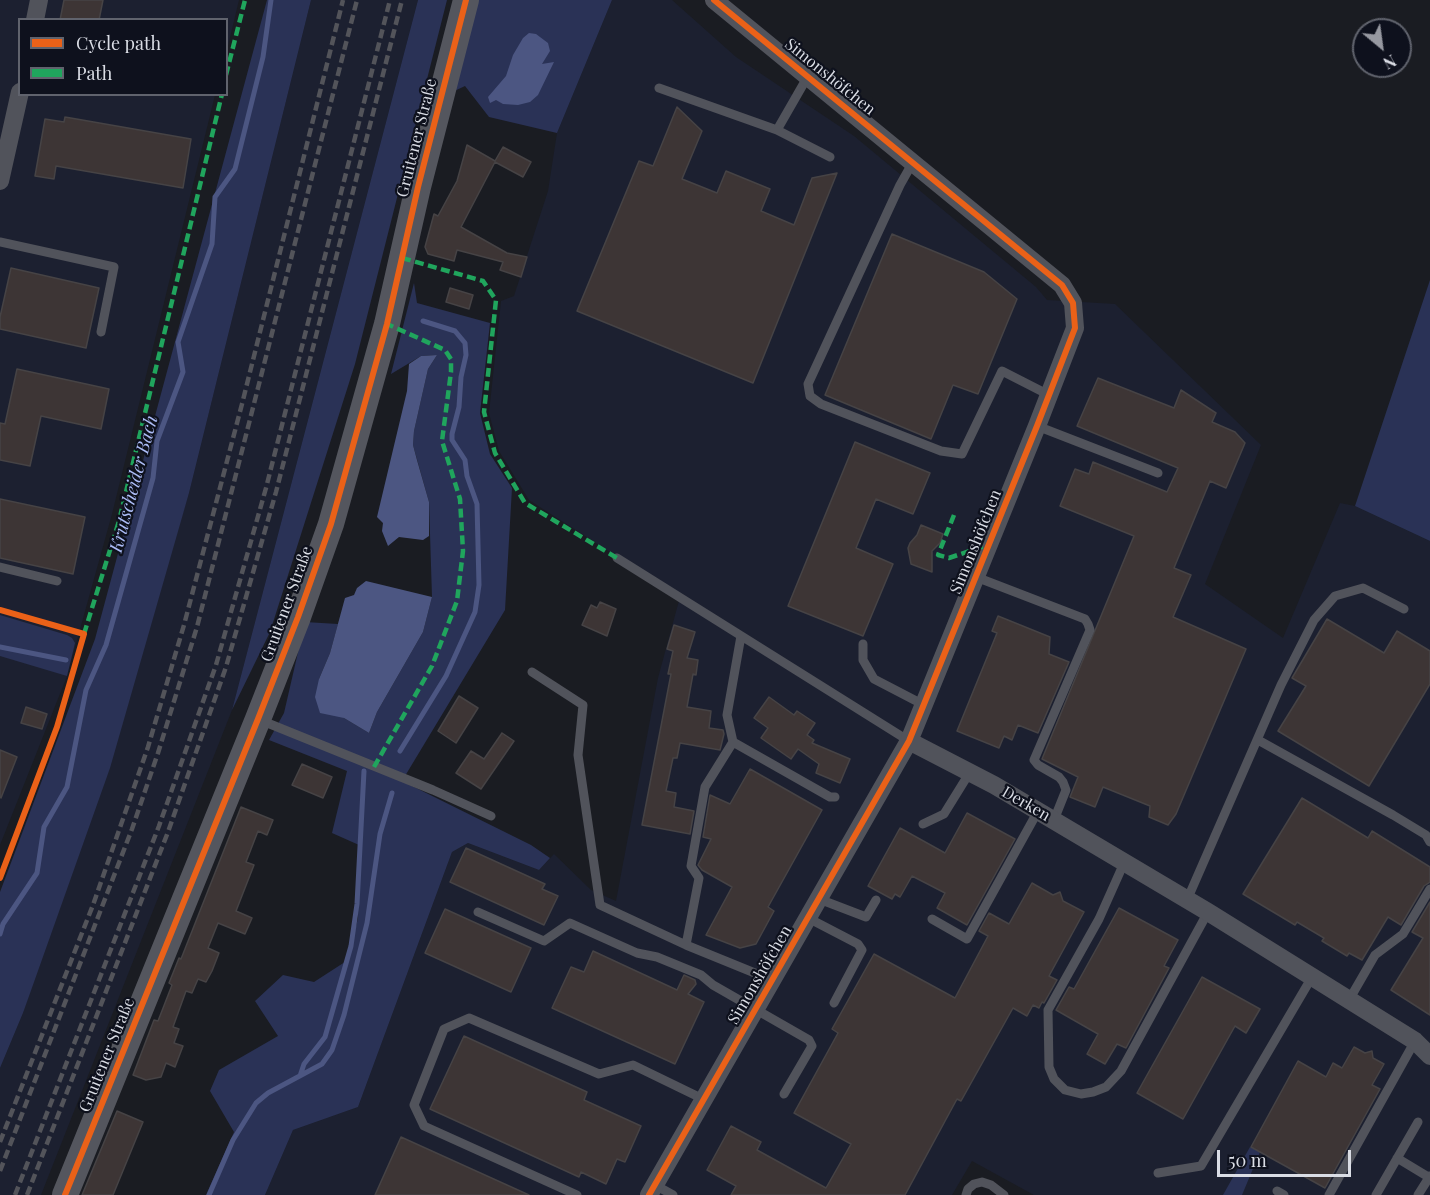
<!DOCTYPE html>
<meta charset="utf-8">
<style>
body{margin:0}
#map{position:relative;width:1430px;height:1195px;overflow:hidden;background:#1a1c22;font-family:"Playfair Display",serif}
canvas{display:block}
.legend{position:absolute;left:18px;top:18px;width:210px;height:78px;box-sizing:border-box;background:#0e111d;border:2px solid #60636d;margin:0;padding:8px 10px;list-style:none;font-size:18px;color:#dadde5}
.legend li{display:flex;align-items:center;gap:12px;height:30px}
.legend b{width:30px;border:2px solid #60636d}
.north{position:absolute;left:1352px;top:18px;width:60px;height:60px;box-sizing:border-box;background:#0e111d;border:2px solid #60636d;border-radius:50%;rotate:151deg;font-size:16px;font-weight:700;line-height:24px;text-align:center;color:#dadde5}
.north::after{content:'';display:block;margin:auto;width:21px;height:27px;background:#9799a1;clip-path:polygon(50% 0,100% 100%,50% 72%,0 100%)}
.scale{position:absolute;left:1217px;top:1150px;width:134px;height:27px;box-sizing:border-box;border:3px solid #dadde5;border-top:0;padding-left:8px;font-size:18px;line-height:21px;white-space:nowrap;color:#dadde5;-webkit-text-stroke:4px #0e111d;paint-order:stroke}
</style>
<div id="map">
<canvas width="1430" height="1195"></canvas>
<ul class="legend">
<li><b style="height:8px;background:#ea6118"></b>Cycle path</li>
<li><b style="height:8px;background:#20a55d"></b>Path</li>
</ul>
<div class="north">N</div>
<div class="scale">50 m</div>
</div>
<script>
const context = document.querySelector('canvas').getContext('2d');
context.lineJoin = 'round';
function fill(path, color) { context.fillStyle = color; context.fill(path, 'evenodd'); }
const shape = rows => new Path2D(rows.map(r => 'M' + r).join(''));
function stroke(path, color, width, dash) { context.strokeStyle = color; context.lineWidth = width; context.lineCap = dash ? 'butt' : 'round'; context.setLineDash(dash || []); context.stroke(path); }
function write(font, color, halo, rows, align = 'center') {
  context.font = font + ' "Playfair Display",serif'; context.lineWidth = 4.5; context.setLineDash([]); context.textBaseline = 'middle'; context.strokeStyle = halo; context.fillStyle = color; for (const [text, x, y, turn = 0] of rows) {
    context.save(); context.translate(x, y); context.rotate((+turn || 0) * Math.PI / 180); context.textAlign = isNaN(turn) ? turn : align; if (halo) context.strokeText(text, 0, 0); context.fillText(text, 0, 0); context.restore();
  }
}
fill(shape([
 [0,0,239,0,227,50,226,20,20,20,20,94,215,95,112,514,67,676,0,845],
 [311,0,418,0,232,710,41,1195,0,1195,0,1068,23,1013,189,493],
 [612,0,672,0,736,57,854,136,1036,287,1047,300,1115,304,1261,445,1205,584,1283,638,1340,503,1355,506,1430,541,1430,1195,1034,1195,972,1161,952,1195,265,1195,293,1130,358,1107,452,852,468,843,539,870,554,854,591,890,616,901,658,678,680,597,529,500,499,451,489,413,501,301,514,296,548,191,557,133]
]), '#1c2030');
fill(shape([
 [267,0,311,0,189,493,110,768,23,1013,0,1068,0,892,95,639],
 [418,0,447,0,355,364,270,632,232,710],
 [473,0,612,0,557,133,489,117,465,86,448,94],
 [1430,280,1430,541,1355,506],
 [414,283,417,303,490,323,480,413,490,454,512,488,505,610,402,781,531,845,550,858,539,870,468,843,452,852,358,1107,293,1130,265,1195,206,1195,234,1132,210,1091,219,1070,278,1036,255,1001,283,975,314,982,348,960,358,918,359,845,332,833,347,771,269,740,284,713,305,622,338,624,330,653,319,679,344,718,369,733,377,712,423,632,432,597,429,502,413,445,414,431,428,369,437,355,421,356,391,374],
 [0,615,67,635,72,638,75,643,67,676,0,656],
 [1250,1147,1260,1152,1242,1195,1223,1195]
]), '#2a3256');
fill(shape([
 [529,33,536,34,548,43,550,51,542,64,554,62,538,95,530,102,518,105,503,104,496,100,490,103,488,97,506,76,513,55,523,38],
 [437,355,428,369,414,431,413,445,417,460,429,502,429,536,423,540,399,537,388,546,382,531,383,523,377,517,407,391,409,364,421,356],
 [366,581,432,597,423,632,377,712,369,733,344,718,320,713,315,697,319,679,330,653,345,598,354,595,357,588]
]), '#4c5682');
stroke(shape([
 [0,647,66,660],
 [400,751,446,676,475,612,479,585,477,504,467,476,465,460,452,440,452,434,459,407,461,377,466,355,465,343,455,331,423,321],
 [0,934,3,924,37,873,44,827,67,787,86,690,106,645,153,478,157,441,183,372,178,342,212,244,215,197,235,169,263,57,271,0],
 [300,1076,304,1064,325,1037,351,946,357,904,364,771],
 [209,1195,233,1140,256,1103,268,1093,322,1064,332,1050,344,1015,367,923,380,834,392,793]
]), '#4c5682', 5);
const building = shape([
 [64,0,103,0,99,20,60,20,64,0],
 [677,107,702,131,682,179,717,193,726,171,770,189,761,211,794,225,812,178,837,173,753,383,577,311,639,161,653,166,677,107],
 [65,117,191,139,183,188,56,166,54,179,35,176,45,119,64,122,65,117],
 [467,145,495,161,503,147,531,162,523,177,495,162,461,227,507,253,527,257,521,277,500,270,503,262,457,250,454,261,428,254,425,247,434,214,438,216,457,181,467,145],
 [892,234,984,272,1017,299,978,394,953,385,931,439,825,395,892,234],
 [11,268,99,288,86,348,0,329,0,317,11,268],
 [450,288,473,295,469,309,446,302,450,288],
 [17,369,109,389,101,429,41,416,30,466,0,460,0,423,5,424,17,369],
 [1098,378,1174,408,1181,390,1216,413,1212,422,1235,432,1245,443,1226,488,1210,481,1174,568,1191,575,1173,617,1246,649,1176,814,1168,825,1149,817,1150,806,1103,787,1095,807,1070,797,1078,777,1042,759,1134,536,1060,506,1075,469,1089,474,1093,462,1167,492,1178,468,1077,426,1098,378],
 [855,442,930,473,913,514,876,499,856,548,893,564,863,636,788,606,855,442],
 [0,499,85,517,73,574,0,558,0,499],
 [921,525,943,534,940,543,932,551,932,572,911,564,908,548,910,543,917,535,921,525],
 [600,602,616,609,607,636,582,625,591,605,597,608,600,602],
 [998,616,1050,637,1049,654,1069,662,1038,733,1018,725,1012,740,1004,736,999,748,957,731,997,633,992,631,998,616],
 [1327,619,1384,653,1397,631,1430,651,1430,684,1369,786,1278,731,1306,686,1292,678,1327,619],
 [674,625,695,632,687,658,698,660,696,675,693,674,687,707,711,711,709,728,723,730,724,734,720,750,680,743,677,758,673,758,666,791,676,793,674,807,694,811,690,834,642,825,671,674,668,674,673,651,667,649,674,625],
 [459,696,478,708,456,743,438,731,459,696],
 [769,697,794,715,797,711,815,723,807,735,814,740,812,743,850,759,840,783,816,773,819,764,798,749,791,759,761,738,768,728,754,718,769,697],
 [26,707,47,714,42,729,21,723,26,707],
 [502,733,514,741,481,789,456,773,471,751,484,759,502,733],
 [0,750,17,757,1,798,0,797,0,750],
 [302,764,332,777,323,798,292,785,302,764],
 [750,769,822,810,768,907,774,911,756,944,740,948,706,935,732,887,702,870,698,865,711,839,703,837,710,795,730,804,750,769],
 [1302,798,1368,838,1372,831,1430,867,1430,882,1424,886,1401,925,1388,917,1362,960,1349,953,1347,956,1322,941,1324,938,1297,922,1295,925,1243,894,1302,798],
 [241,807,273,820,267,835,258,831,246,862,254,865,236,911,252,918,245,934,218,923,208,948,219,953,212,971,206,982,198,979,192,993,186,991,173,1027,179,1029,174,1043,183,1046,175,1067,166,1063,161,1077,146,1080,133,1075,154,1020,158,1021,172,985,169,983,179,958,181,959,241,807],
 [967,813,1015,839,967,925,937,908,945,893,912,876,900,897,895,894,892,899,868,886,900,828,945,853,967,813],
 [466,848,545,884,542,889,558,896,544,925,450,882,466,848],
 [1032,883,1053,895,1060,892,1063,901,1084,912,1049,976,1057,980,1044,1003,1042,1002,1039,1008,1033,1005,1027,1016,1013,1008,961,1101,957,1099,905,1195,731,1195,736,1186,707,1170,731,1126,761,1142,757,1150,826,1188,851,1144,794,1113,838,1033,832,1029,874,954,955,998,988,936,979,931,989,913,1009,924,1032,883],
 [1430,902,1430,1015,1391,990,1423,938,1412,932,1430,902],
 [1119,908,1178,940,1164,966,1169,968,1126,1048,1117,1044,1105,1064,1087,1054,1098,1034,1056,1010,1069,987,1074,989,1119,908],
 [445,909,531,948,511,992,425,953,445,909],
 [593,951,677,990,684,975,695,980,696,984,688,994,704,1002,675,1064,552,1008,571,967,584,972,593,951],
 [1202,977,1260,1009,1246,1033,1235,1026,1183,1119,1137,1093,1202,977],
 [464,1036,587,1092,584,1100,641,1126,625,1162,617,1159,606,1184,581,1172,579,1177,430,1109,464,1036],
 [1354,1047,1365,1053,1372,1051,1373,1058,1384,1064,1372,1085,1380,1089,1325,1188,1251,1147,1298,1061,1326,1077,1333,1063,1342,1068,1354,1047],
 [117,1111,143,1122,113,1195,82,1195,117,1111],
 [401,1137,529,1195,375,1195,401,1137]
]);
fill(building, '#3d3535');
stroke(building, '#464345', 1.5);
stroke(shape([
 [659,88,777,130,808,76],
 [777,130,830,157],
 [913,162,900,185,808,384,810,396,821,404,941,451,962,454,1002,371,1049,395],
 [0,242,114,267,101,332],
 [1037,426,1158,473],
 [617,558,909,741],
 [0,567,57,581],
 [976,577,1085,619,1088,624,1090,630,1034,760,1038,765,1059,777,1063,782,1066,790,1054,820],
 [741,636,727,715,733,742,830,797,835,797],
 [863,644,863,660,874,679,924,705],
 [532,672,583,705,578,755,600,905,686,945,772,980],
 [260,720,433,790,491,816],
 [1258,740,1393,815,1426,835,1430,842],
 [923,824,944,814,970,772],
 [1124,863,1099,919,1048,1010,1049,1067,1054,1079,1065,1090,1081,1094,1093,1092,1106,1087,1121,1071,1208,912],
 [819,899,866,917,876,900],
 [1187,900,1281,685,1314,620,1335,596,1363,588,1404,609],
 [478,912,544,941,570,923,637,953,657,957,701,975,713,985,809,1040,812,1046,784,1094],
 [808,918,858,944,862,950,834,1003],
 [932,919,967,939,1038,811],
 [686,945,699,878,691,866,705,787,733,742],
 [1349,1000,1375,955,1403,934,1430,889],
 [1397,1158,1430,1178],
 [1158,1173,1201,1166,1312,977],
 [655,1185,673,1195],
 [1277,1191,1284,1195],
 [577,1195,424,1126,414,1105,444,1029,469,1018,599,1074,633,1065,703,1099],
 [966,1195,968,1189,974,1184,982,1182,991,1185,1004,1195],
 [1329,1195,1415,1041],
 [1376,1195,1418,1122],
 [1418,1195,1430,1176]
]), '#51535b', 9);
stroke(shape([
 [35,20,39,0],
 [0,181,20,92],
 [909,741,994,785,1208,912,1415,1041,1430,1056],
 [649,1195,909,741,1037,426,1075,328,1073,303,1062,285,714,0]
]), '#51535b', 18);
stroke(shape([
 [65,1195,258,719,298,617,331,524,387,324,418,187,466,0]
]), '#54565e', 26);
stroke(shape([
 [0,1142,93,905,148,747,184,625,242,404,343,0],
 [0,1171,132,829,158,753,197,627,357,0],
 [15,1195,159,826,216,665,266,488,390,0],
 [27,1195,168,832,226,667,276,492,402,0]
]), '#53545a', 4.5, [9, 4.5]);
stroke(shape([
 [226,75,245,0],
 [402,258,483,281,496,300,484,412,495,453,525,503,617,558],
 [954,515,938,555,949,558,990,544],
 [84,634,119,521,222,94],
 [374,767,432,666,457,601,463,551,460,499,442,441,451,372,451,359,445,350,387,324]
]), '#20a55d', 4.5, [9, 4.5]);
stroke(shape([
 [0,610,84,634,57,727,0,878],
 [65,1195,258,719,298,617,331,524,387,324,418,187,466,0],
 [649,1195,909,741,1037,426,1075,328,1073,303,1062,285,714,0]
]), '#ea6118', 6);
write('16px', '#dadde5', '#0e111d', [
 ["Simonshöfchen",830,77,39],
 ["Gruitener Straße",417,138,-76],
 ["Simonshöfchen",976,542,-68],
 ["Gruitener Straße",287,604,-70],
 ["Derken",1026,804,30],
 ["Simonshöfchen",760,975,-60],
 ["Gruitener Straße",107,1055,-68]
]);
write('italic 18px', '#abbbf5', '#0e111d', [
 ["Krutscheider Bach",134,484,-75]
]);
</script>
